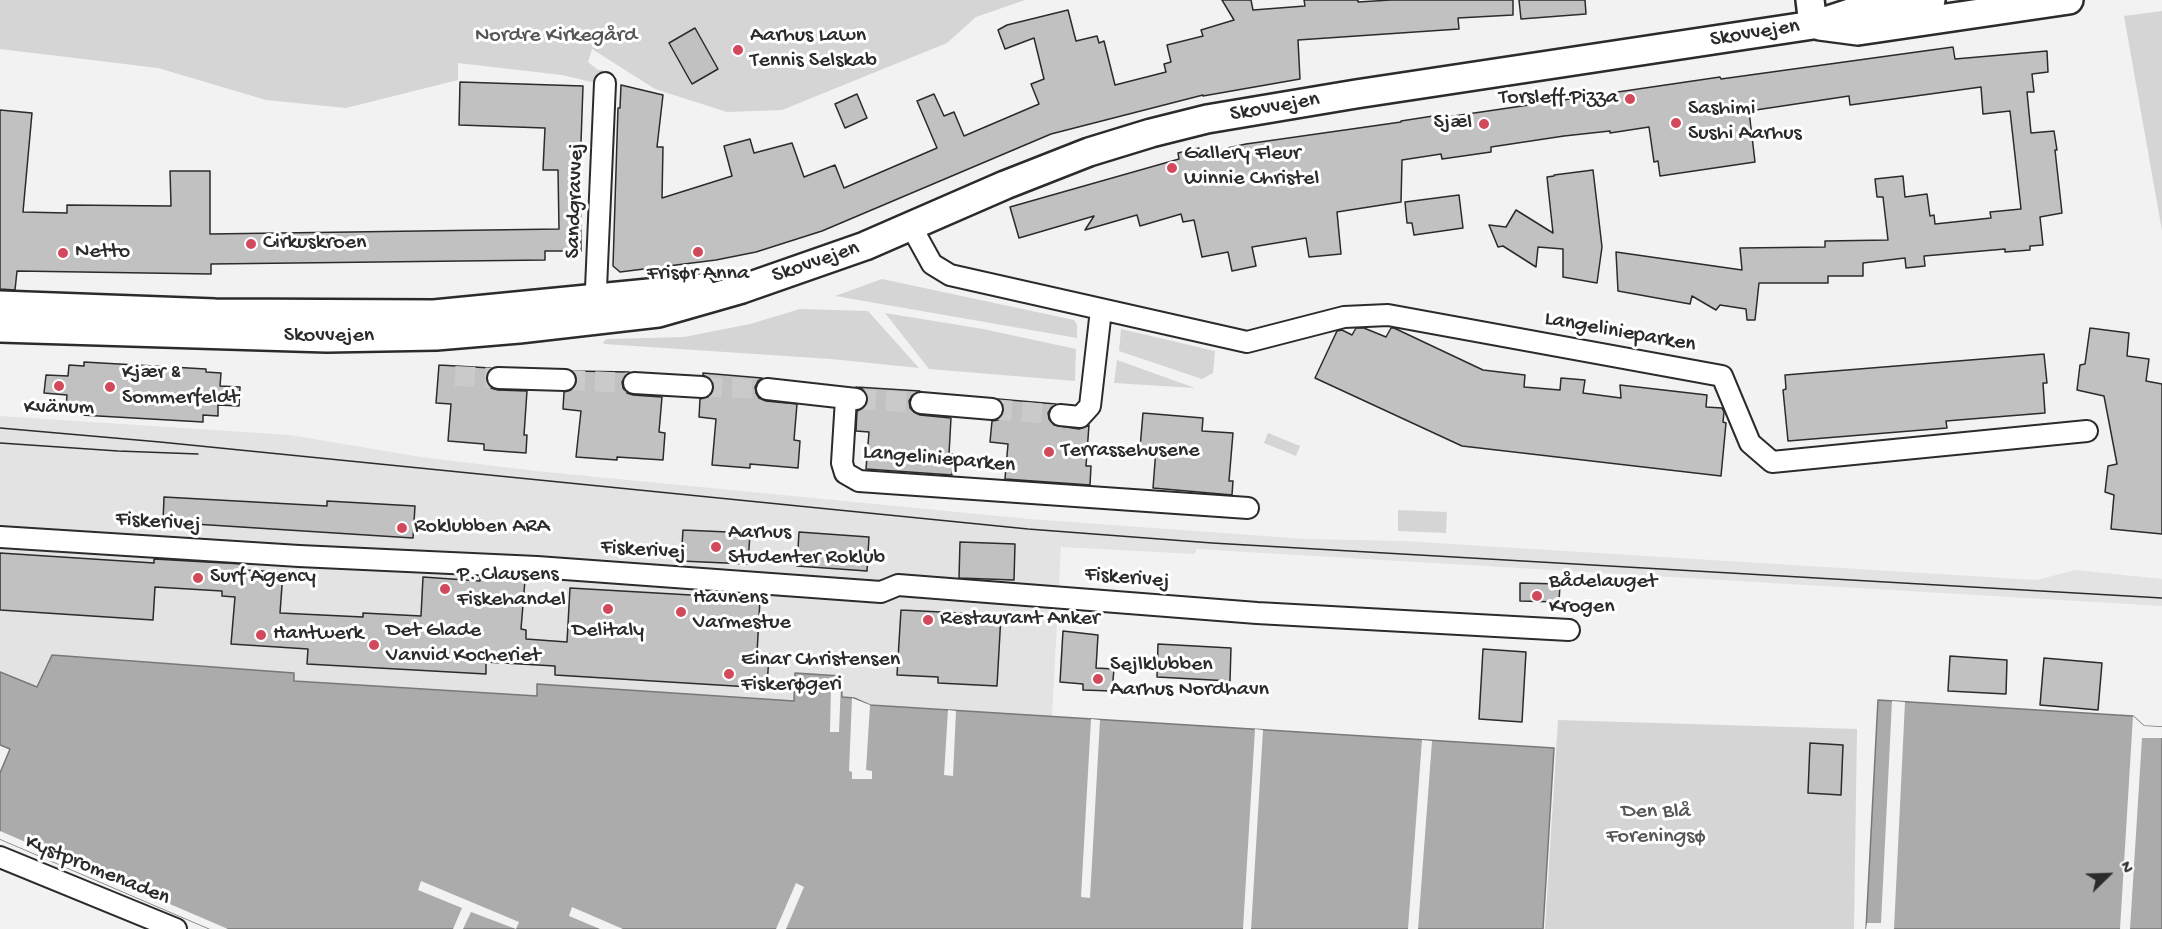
<!DOCTYPE html>
<meta charset="utf-8">
<style>
body{margin:0}
#map{position:relative;width:2162px;height:929px;overflow:hidden;background:#f2f2f2;font-family:"Gochi Hand",sans-serif}
canvas{display:block}
.north{position:absolute;left:2078px;top:845px;width:60px;height:60px;-webkit-text-stroke:4px #fff;paint-order:stroke;rotate:67deg;font-size:16px;font-weight:700;line-height:24px;text-align:center;color:#2b2b2b}
.north::after{content:'';display:block;margin:auto;width:21px;height:27px;background:#2b2b2b;clip-path:polygon(50% 0,100% 100%,50% 72%,0 100%)}
</style>
<div id="map">
<canvas width="2162" height="929"></canvas>
<div class="north">N</div>
</div>
<script>
const context = document.querySelector('canvas').getContext('2d');
context.lineJoin = 'round';
function fill(path, color) { context.fillStyle = color; context.fill(path, 'evenodd'); }
const shape = rows => new Path2D(rows.map(r => 'M' + r).join(''));
function stroke(path, color, width, dash) { context.strokeStyle = color; context.lineWidth = width; context.lineCap = dash ? 'butt' : 'round'; context.setLineDash(dash || []); context.stroke(path); }
function write(font, color, halo, rows, align = 'center') {
  context.font = font + ' "Gochi Hand",sans-serif'; context.lineWidth = 6; context.setLineDash([]); context.textBaseline = 'middle'; context.strokeStyle = halo; context.fillStyle = color; for (const [text, x, y, turn = 0] of rows) {
    context.save(); context.translate(x, y); context.rotate((+turn || 0) * Math.PI / 180); context.textAlign = isNaN(turn) ? turn : align; if (halo) context.strokeText(text, 0, 0); context.fillText(text, 0, 0); context.restore();
  }
}
fill(shape([
 [0,416,290,435,421,457,536,471,1029,519,1306,539,1403,541,2036,580,2076,570,2162,579,2162,606,1196,549,1195,554,1061,547,1052,717,870,705,854,698,842,697,841,676,795,674,794,701,538,684,537,696,294,681,294,673,37,687,0,672]
]), '#e3e3e3');
fill(shape([
 [0,0,1025,0,976,17,947,43,782,110,727,112,655,89,592,49,588,62,598,70,603,70,600,84,562,75,458,63,458,80,346,108,266,100,158,68,0,49],
 [2162,11,2162,231,2124,16],
 [882,279,1074,320,1077,325,1077,338,835,296],
 [800,309,868,311,919,368,831,359,604,344,603,342,607,339,684,337,750,324],
 [885,313,983,329,1076,349,1075,381,929,369],
 [1121,329,1215,351,1213,373,1202,379,1119,351],
 [1117,360,1195,388,1114,383],
 [1268,433,1300,446,1296,456,1264,443],
 [1398,510,1447,512,1446,533,1398,531],
 [1558,720,1857,729,1854,929,1545,929]
]), '#d5d5d5');
const water = shape([
 [52,655,294,673,294,681,537,696,537,684,794,701,795,673,841,676,842,697,854,698,870,705,1554,748,1543,929,210,929,0,839,0,773,10,749,0,745,0,672,37,687,52,655],
 [1878,700,2133,716,2144,726,2162,727,2162,929,1866,929,1878,700]
]);
fill(water, '#ababab');
stroke(water, '#787878', 1.5);
fill(shape([
 [841,683,839,732,830,732,831,686],
 [852,698,870,705,866,770,872,771,872,779,852,779,852,772,849,771],
 [1892,701,1905,702,1894,929,1866,929,1867,923,1881,923],
 [948,710,956,711,953,776,944,775],
 [2133,716,2144,726,2162,727,2162,738,2142,738,2130,929,2120,929],
 [1091,719,1100,720,1090,898,1081,897],
 [1255,729,1263,730,1251,929,1243,929],
 [1422,740,1432,741,1418,929,1408,929],
 [0,831,228,929,210,929,0,839],
 [421,881,519,922,516,929,471,912,463,929,453,929,462,908,418,890],
 [796,883,804,887,786,929,776,929],
 [572,907,623,929,600,929,569,916]
]), '#f2f2f2');
const building = shape([
 [1222,0,1251,0,1253,10,1305,6,1304,0,1358,0,1358,2,1391,0,1513,0,1513,15,1458,18,1459,29,1298,40,1300,79,1203,96,1203,95,1051,134,822,231,756,252,716,260,620,272,613,266,618,108,620,108,621,85,663,95,657,147,663,147,662,198,732,176,724,146,750,139,754,153,792,143,804,177,835,165,844,188,937,148,917,101,934,94,944,116,954,112,964,136,1039,104,1031,84,1044,79,1034,38,1005,49,998,30,1007,25,1068,10,1076,41,1097,36,1099,43,1104,41,1115,85,1166,72,1164,64,1171,62,1167,45,1203,36,1201,30,1234,20,1222,0],
 [1519,0,1585,0,1586,14,1521,19,1519,0],
 [695,28,718,69,692,84,669,43,695,28],
 [1953,47,1955,59,2047,51,2048,72,2032,74,2034,92,2027,92,2031,133,2054,131,2057,150,2055,150,2062,213,2040,217,2043,245,2030,246,2030,250,2005,252,2005,249,1924,256,1925,266,1906,268,1905,258,1863,263,1863,276,1828,276,1828,283,1759,283,1755,320,1747,320,1746,309,1720,305,1716,310,1692,296,1690,304,1618,291,1616,252,1742,270,1740,248,1825,247,1825,241,1888,240,1883,197,1877,197,1875,179,1903,176,1905,197,1927,194,1930,216,1934,215,1935,224,1991,218,1990,212,2021,209,2010,111,1983,114,1981,87,1850,105,1849,96,1749,111,1755,162,1660,176,1658,161,1654,162,1649,127,1610,133,1610,131,1564,136,1491,147,1491,152,1442,159,1441,154,1402,160,1401,202,1337,212,1341,254,1309,257,1306,238,1252,247,1256,266,1232,271,1228,252,1202,257,1194,220,1183,222,1181,214,1140,226,1137,215,1085,230,1094,216,1019,238,1010,207,1179,159,1178,153,1199,148,1200,154,1246,144,1401,122,1401,121,1446,114,1447,117,1720,77,1721,79,1953,47],
 [460,82,583,86,580,171,581,251,545,251,545,260,211,264,211,274,17,271,15,290,0,289,0,110,32,113,23,212,67,213,67,205,171,206,170,171,210,171,210,234,559,229,558,170,543,170,545,128,459,125,460,82],
 [857,94,867,118,845,128,835,104,857,94],
 [1593,170,1602,247,1597,283,1563,277,1563,249,1538,247,1536,267,1503,246,1498,247,1489,225,1506,227,1516,210,1553,233,1547,177,1554,176,1554,175,1593,170],
 [1459,195,1463,228,1414,235,1412,223,1407,223,1405,202,1459,195],
 [1356,328,1364,328,1386,337,1391,328,1394,328,1483,370,1525,375,1524,387,1560,390,1561,378,1585,380,1583,393,1621,398,1620,385,1707,395,1706,407,1722,408,1724,412,1723,422,1726,423,1721,476,1462,446,1315,378,1337,331,1342,330,1352,335,1356,328],
 [2090,328,2129,333,2127,356,2149,359,2146,381,2162,384,2162,534,2111,529,2114,495,2105,492,2108,466,2117,464,2104,396,2077,390,2080,365,2085,364,2090,328],
 [2044,354,2047,383,2043,383,2045,413,1946,421,1947,428,1788,441,1783,390,1786,389,1785,375,2044,354],
 [84,362,206,369,206,372,221,373,220,386,240,387,239,406,218,405,218,416,203,415,203,422,81,415,82,407,66,407,67,395,44,393,46,375,68,376,69,365,84,366,84,362],
 [439,365,491,368,486,378,491,388,498,390,527,391,524,435,527,435,526,453,484,450,484,444,448,441,451,404,436,403,439,365],
 [572,371,629,372,622,382,623,388,627,393,633,395,662,397,659,432,665,433,663,460,617,457,617,460,576,457,581,411,563,409,564,392,571,390,577,381,572,371],
 [703,373,762,378,758,381,755,387,756,393,759,398,766,401,797,404,794,440,800,441,798,468,750,464,750,468,712,465,716,419,699,417,700,399,708,397,712,393,714,387,712,381,703,375,703,373],
 [856,387,920,391,912,396,909,401,910,408,914,412,920,415,951,418,949,454,953,454,952,475,866,469,869,432,856,431,857,411,865,407,868,400,864,390,856,387],
 [998,399,1056,404,1051,408,1048,413,1049,419,1054,425,1079,429,1089,425,1086,466,1091,466,1090,485,1005,479,1008,444,990,442,992,421,998,420,1004,411,1003,403,998,399],
 [1143,413,1203,418,1202,431,1233,433,1229,481,1233,481,1232,495,1153,488,1156,449,1140,448,1143,413],
 [164,497,327,506,327,501,415,506,413,538,163,522,164,497],
 [683,530,750,533,748,564,681,561,683,530],
 [799,532,869,537,867,571,797,566,799,532],
 [960,542,1015,544,1014,580,959,578,960,542],
 [0,553,154,563,154,559,242,564,242,570,283,572,280,613,363,617,363,613,421,616,423,577,480,581,480,577,525,580,521,629,526,630,526,639,567,642,570,588,760,599,757,653,769,654,767,688,555,675,555,666,486,662,486,674,307,664,308,649,231,644,235,597,222,596,222,591,155,587,153,620,0,610,0,553],
 [1520,583,1560,584,1559,602,1520,601,1520,583],
 [901,610,1001,615,997,686,938,683,938,677,897,675,901,610],
 [1063,631,1098,635,1096,668,1114,669,1112,691,1083,690,1083,684,1060,682,1063,631],
 [1158,644,1231,648,1230,681,1157,677,1158,644],
 [1483,649,1526,652,1522,722,1479,719,1483,649],
 [1950,656,2007,660,2006,694,1948,691,1950,656],
 [2044,658,2102,663,2098,710,2040,705,2044,658],
 [1810,743,1843,745,1841,795,1808,793,1810,743]
]);
fill(building, '#c1c1c1');
stroke(building, '#2b2b2b', 1.5);
stroke(shape([
 [455,376,498,378],
 [565,380,634,383],
 [702,387,767,389],
 [856,399,921,403],
 [992,409,1060,415]
]), '#cacaca', 20, [20, 10]);
const street = shape([
 [911,226,932,264,950,275,1247,342,1344,317,1388,315,1722,376,1750,443,1772,462,2087,431],
 [595,311,605,83],
 [498,378,565,380],
 [634,383,702,387],
 [767,389,856,399],
 [846,399,842,463,845,473,859,481,1248,508],
 [921,403,992,409],
 [1060,415,1080,417,1090,406,1101,310],
 [0,537,299,556,537,567,881,592,898,585,1257,613,1569,630],
 [0,857,176,929]
]);
const secondary = shape([
 [1810,0,1813,25],
 [1820,26,1858,31,2069,0],
 [0,305,215,313,434,314,700,288],
 [0,328,327,338,436,336,519,329,658,313,742,289,865,246,1005,185,1089,152,1151,133,1207,119,1356,94,1813,25,1856,11,1931,0]
]);
stroke(street, '#2b2b2b', 24);
stroke(secondary, '#2b2b2b', 32);
stroke(street, '#fff', 20);
stroke(secondary, '#fff', 27);
stroke(shape([
 [0,428,160,442,1028,529,1212,543,2162,598],
 [0,443,118,451,198,454]
]), '#2b2b2b', 1.5);
for (const [x, y, r, color] of [
 [738,50,6,"#d1495b"],
 [1630,99,6,"#d1495b"],
 [1676,123,6,"#d1495b"],
 [1484,124,6,"#d1495b"],
 [1172,168,6,"#d1495b"],
 [251,244,6,"#d1495b"],
 [698,252,6,"#d1495b"],
 [63,253,6,"#d1495b"],
 [59,386,6,"#d1495b"],
 [110,387,6,"#d1495b"],
 [1049,452,6,"#d1495b"],
 [402,528,6,"#d1495b"],
 [716,547,6,"#d1495b"],
 [198,578,6,"#d1495b"],
 [445,589,6,"#d1495b"],
 [1537,596,6,"#d1495b"],
 [608,609,6,"#d1495b"],
 [681,612,6,"#d1495b"],
 [928,620,6,"#d1495b"],
 [261,635,6,"#d1495b"],
 [374,645,6,"#d1495b"],
 [729,674,6,"#d1495b"],
 [1098,679,6,"#d1495b"]
]) { const dot = new Path2D(); dot.arc(x, y, r, 0, 2 * Math.PI); context.fillStyle = color; context.fill(dot); stroke(dot, '#fff', 2); }
write('22px', '#2b2b2b', '#fff', [
 ["Skovvejen",1755,34,-9],
 ["Skovvejen",1275,108,-10],
 ["Sandgravvej",576,201,-88],
 ["Skovvejen",816,263,-19],
 ["Langelinieparken",1620,333,10],
 ["Skovvejen",329,337],
 ["Langelinieparken",939,460,5],
 ["Fiskerivej",158,523,4],
 ["Fiskerivej",643,551,4],
 ["Fiskerivej",1127,579,5],
 ["Kystpromenaden",97,871,22]
]);
write('22px', '#565656', '#fff', [
 ["Nordre Kirkegård",556,37],
 ["Den Blå",1656,813],
 ["Foreningsø",1656,838]
]);
write('22px', '#2b2b2b', '#fff', [
 ["Aarhus Lawn",750,37],
 ["Tennis Selskab",750,62],
 ["Torsleff Pizza",1618,99,"right"],
 ["Sashimi",1688,110],
 ["Sushi Aarhus",1688,135],
 ["Sjæl",1472,124,"right"],
 ["Gallery Fleur",1184,155],
 ["Winnie Christel",1184,180],
 ["Cirkuskroen",263,244],
 ["Netto",75,253],
 ["Frisør Anna",698,275,"center"],
 ["Kjær &",122,374],
 ["Sommerfeldt",122,399],
 ["Kvänum",59,409,"center"],
 ["Terrassehusene",1061,452],
 ["Roklubben ARA",414,528],
 ["Aarhus",728,534],
 ["Studenter Roklub",728,559],
 ["P. Clausens",457,576],
 ["Fiskehandel",457,601],
 ["Surf Agency",210,578],
 ["Bådelauget",1549,583],
 ["Krogen",1549,608],
 ["Havnens",693,599],
 ["Varmestue",693,624],
 ["Restaurant Anker",940,620],
 ["Det Glade",386,632],
 ["Vanvid Kocheriet",386,657],
 ["Delitaly",608,632,"center"],
 ["Hantwerk",273,635],
 ["Einar Christensen",741,661],
 ["Fiskerøgeri",741,686],
 ["Sejlklubben",1110,666],
 ["Aarhus Nordhavn",1110,691]
], 'left');
</script>
